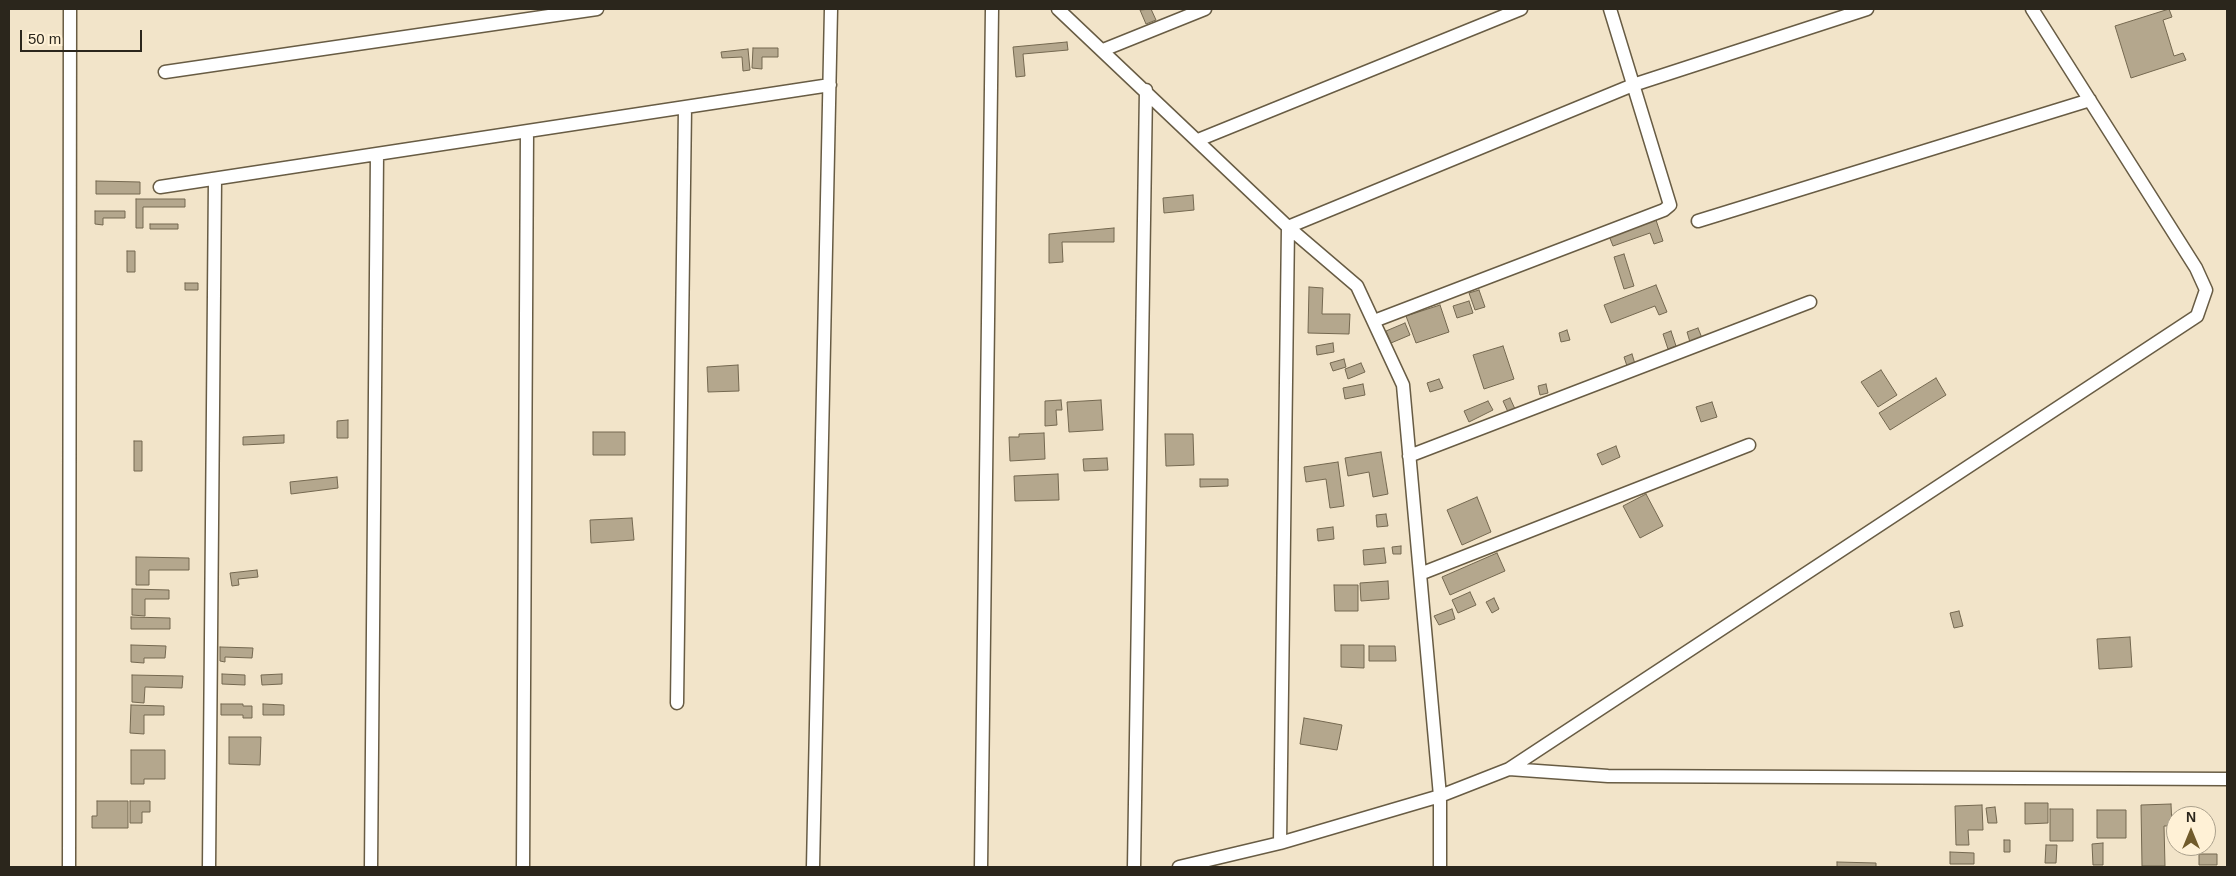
<!DOCTYPE html>
<style>
body{margin:0}
#map{position:relative;width:2236px;height:876px;overflow:hidden;background:#f2e4c9;font-family:Arial,sans-serif}
canvas{display:block}
.frame{position:absolute;inset:0;border:10px solid #2b261c;pointer-events:none}
.north{position:absolute;left:2166px;top:806px;width:50px;height:50px;box-sizing:border-box;background:#fff1d6;border:1px solid #aaa08c;border-radius:50%;rotate:0deg;font-size:14px;font-weight:700;line-height:20px;text-align:center;color:#2b261c}
.north::after{content:'';display:block;margin:auto;width:18px;height:22px;background:#715b2b;clip-path:polygon(50% 0,100% 100%,50% 72%,0 100%)}
.scale{position:absolute;left:20px;top:30px;width:122px;height:22px;box-sizing:border-box;border:2px solid #2b261c;border-top:0;padding-left:6px;font-size:15px;line-height:18px;white-space:nowrap;color:#2b261c;-webkit-text-stroke:4px #fff1d6;paint-order:stroke}
</style>
<div id="map">
<canvas width="2236" height="876"></canvas>
<div class="frame"></div>
<div class="north">N</div>
<div class="scale">50 m</div>
</div>
<script>
const context = document.querySelector('canvas').getContext('2d');
context.lineJoin = 'round';
function fill(path, color) { context.fillStyle = color; context.fill(path, 'evenodd'); }
const shape = rows => new Path2D(rows.map(r => 'M' + r).join(''));
function stroke(path, color, width, dash) { context.strokeStyle = color; context.lineWidth = width; context.lineCap = dash ? 'butt' : 'round'; context.setLineDash(dash || []); context.stroke(path); }
const building = shape([
 [1151,9,1156,20,1146,24,1140,10,1151,9],
 [2169,9,2172,17,2163,20,2174,56,2183,53,2186,60,2131,78,2115,26,2169,9],
 [1067,42,1068,50,1023,54,1025,76,1016,77,1013,47,1067,42],
 [753,48,778,48,778,57,762,57,762,69,752,68,753,48],
 [748,49,750,70,743,71,742,57,722,58,721,52,748,49],
 [96,181,140,182,140,194,96,194,96,181],
 [1193,195,1194,210,1164,213,1163,198,1193,195],
 [136,199,185,199,185,207,143,207,143,228,136,228,136,199],
 [95,211,125,211,125,218,103,218,103,225,95,224,95,211],
 [1656,220,1663,241,1654,244,1650,233,1613,246,1609,236,1656,220],
 [150,224,178,224,178,229,150,229,150,224],
 [1114,228,1114,242,1062,242,1063,262,1049,263,1049,234,1114,228],
 [127,251,135,251,135,272,127,272,127,251],
 [1624,254,1634,286,1624,289,1614,257,1624,254],
 [185,283,198,283,198,290,185,290,185,283],
 [1656,285,1667,312,1659,315,1655,306,1611,323,1604,305,1656,285],
 [1309,287,1323,288,1322,314,1350,314,1349,334,1308,333,1309,287],
 [1479,290,1485,307,1475,310,1469,293,1479,290],
 [1469,301,1473,313,1457,318,1453,306,1469,301],
 [1440,305,1449,332,1416,343,1406,316,1440,305],
 [1405,323,1410,335,1391,343,1386,331,1405,323],
 [1698,328,1702,338,1690,342,1687,332,1698,328],
 [1567,330,1570,340,1561,342,1559,333,1567,330],
 [1671,331,1676,346,1668,349,1663,334,1671,331],
 [1333,343,1334,352,1317,355,1316,346,1333,343],
 [1503,346,1514,379,1484,389,1473,355,1503,346],
 [1632,354,1635,364,1627,366,1624,357,1632,354],
 [1344,359,1346,367,1333,371,1330,363,1344,359],
 [1361,363,1365,372,1348,379,1345,369,1361,363],
 [738,365,739,391,708,392,707,367,738,365],
 [1881,370,1897,395,1878,407,1861,382,1881,370],
 [1936,378,1946,395,1890,430,1879,413,1936,378],
 [1439,379,1443,388,1430,392,1427,383,1439,379],
 [1363,384,1365,395,1345,399,1343,388,1363,384],
 [1546,384,1548,393,1540,395,1538,386,1546,384],
 [1510,398,1515,409,1508,412,1503,401,1510,398],
 [1061,400,1062,410,1056,410,1057,425,1045,426,1045,401,1061,400],
 [1101,400,1103,430,1069,432,1067,402,1101,400],
 [1488,401,1493,410,1469,422,1464,411,1488,401],
 [1712,402,1717,417,1701,422,1696,407,1712,402],
 [348,420,348,438,337,438,337,421,348,420],
 [593,432,625,432,625,455,593,455,593,432],
 [1044,433,1045,459,1010,461,1009,437,1019,437,1019,434,1044,433],
 [1165,434,1193,434,1194,465,1166,466,1165,434],
 [284,435,284,443,243,445,243,437,284,435],
 [134,441,142,441,142,471,134,471,134,441],
 [1616,446,1620,457,1602,465,1597,454,1616,446],
 [1381,452,1388,494,1373,497,1369,472,1348,476,1345,458,1381,452],
 [1107,458,1108,470,1084,471,1083,459,1107,458],
 [1338,462,1344,506,1330,508,1326,479,1306,482,1304,467,1338,462],
 [1058,474,1059,500,1015,501,1014,476,1058,474],
 [337,477,338,488,291,494,290,482,337,477],
 [1200,479,1228,479,1228,486,1200,487,1200,479],
 [1646,494,1663,526,1640,538,1623,506,1646,494],
 [1477,497,1491,532,1462,545,1447,510,1477,497],
 [1386,514,1388,526,1377,527,1376,515,1386,514],
 [632,518,634,540,591,543,590,520,632,518],
 [1333,527,1334,539,1318,541,1317,529,1333,527],
 [1401,546,1401,554,1393,554,1392,547,1401,546],
 [1384,548,1386,563,1364,565,1363,550,1384,548],
 [1497,553,1505,571,1450,595,1442,577,1497,553],
 [136,557,189,558,189,570,149,570,149,585,136,585,136,557],
 [257,570,258,577,238,579,239,585,232,586,230,573,257,570],
 [1388,581,1389,599,1361,601,1360,583,1388,581],
 [1334,585,1358,585,1358,611,1335,611,1334,585],
 [132,589,169,590,169,599,145,599,145,616,132,615,132,589],
 [1470,592,1476,605,1458,613,1452,600,1470,592],
 [1494,598,1499,609,1492,613,1486,602,1494,598],
 [1452,609,1455,619,1439,625,1434,616,1452,609],
 [1959,611,1963,626,1954,628,1950,613,1959,611],
 [131,617,170,618,170,629,131,629,131,617],
 [2130,637,2132,667,2099,669,2097,639,2130,637],
 [131,645,166,646,165,658,144,658,144,663,131,662,131,645],
 [1341,645,1364,645,1364,668,1341,667,1341,645],
 [1369,646,1395,646,1396,661,1369,661,1369,646],
 [220,647,253,648,252,658,225,657,225,662,220,661,220,647],
 [222,674,245,675,245,685,222,684,222,674],
 [282,674,282,684,262,685,261,675,282,674],
 [132,675,183,676,182,688,145,687,144,703,132,702,132,675],
 [221,704,243,704,243,706,252,706,252,718,243,718,243,715,221,715,221,704],
 [263,704,284,705,284,715,263,715,263,704],
 [131,705,164,706,164,715,144,715,144,734,130,733,131,705],
 [1304,718,1342,725,1337,750,1300,744,1304,718],
 [229,737,261,737,260,765,229,764,229,737],
 [131,750,165,750,165,779,144,779,144,784,131,784,131,750],
 [97,801,128,801,128,828,92,828,92,816,97,816,97,801],
 [130,801,150,801,150,812,142,812,142,823,130,823,130,801],
 [2025,803,2048,803,2048,823,2025,824,2025,803],
 [2171,804,2172,826,2164,826,2165,866,2142,866,2141,805,2171,804],
 [1982,805,1983,830,1968,830,1969,845,1956,845,1955,806,1982,805],
 [1995,807,1997,823,1988,823,1986,808,1995,807],
 [2050,809,2073,809,2073,841,2050,841,2050,809],
 [2097,810,2126,810,2126,838,2097,838,2097,810],
 [2004,840,2010,840,2010,852,2004,852,2004,840],
 [2103,843,2103,865,2093,865,2092,844,2103,843],
 [2046,845,2057,845,2056,863,2045,863,2046,845],
 [1950,852,1974,853,1974,864,1950,864,1950,852],
 [2199,854,2217,854,2217,865,2199,865,2199,854],
 [1837,862,1876,863,1876,867,1837,867,1837,862]
]);
fill(building, '#b4a78d');
stroke(building, '#746850', 1);
const street = shape([
 [1058,9,1288,227,1357,286,1403,385,1440,796,1440,867],
 [1103,50,1205,9],
 [165,72,597,9],
 [1198,140,1521,9],
 [160,187,830,85],
 [1698,221,2090,100],
 [1374,321,1664,210,1670,205,1610,9],
 [1409,456,1810,302],
 [1420,574,1749,445],
 [677,703,685,108],
 [1509,769,1608,776,2227,779],
 [1280,843,1288,227,1633,85,1867,9],
 [69,867,70,9],
 [209,867,215,179],
 [371,867,377,154],
 [523,867,527,132],
 [813,867,831,9],
 [981,867,992,9],
 [1134,867,1146,90],
 [1179,867,1280,843,1440,796,1509,769,2197,316,2206,290,2196,268,2032,9]
]);
stroke(street, '#685c44', 15);
stroke(street, '#fff', 12);
</script>
